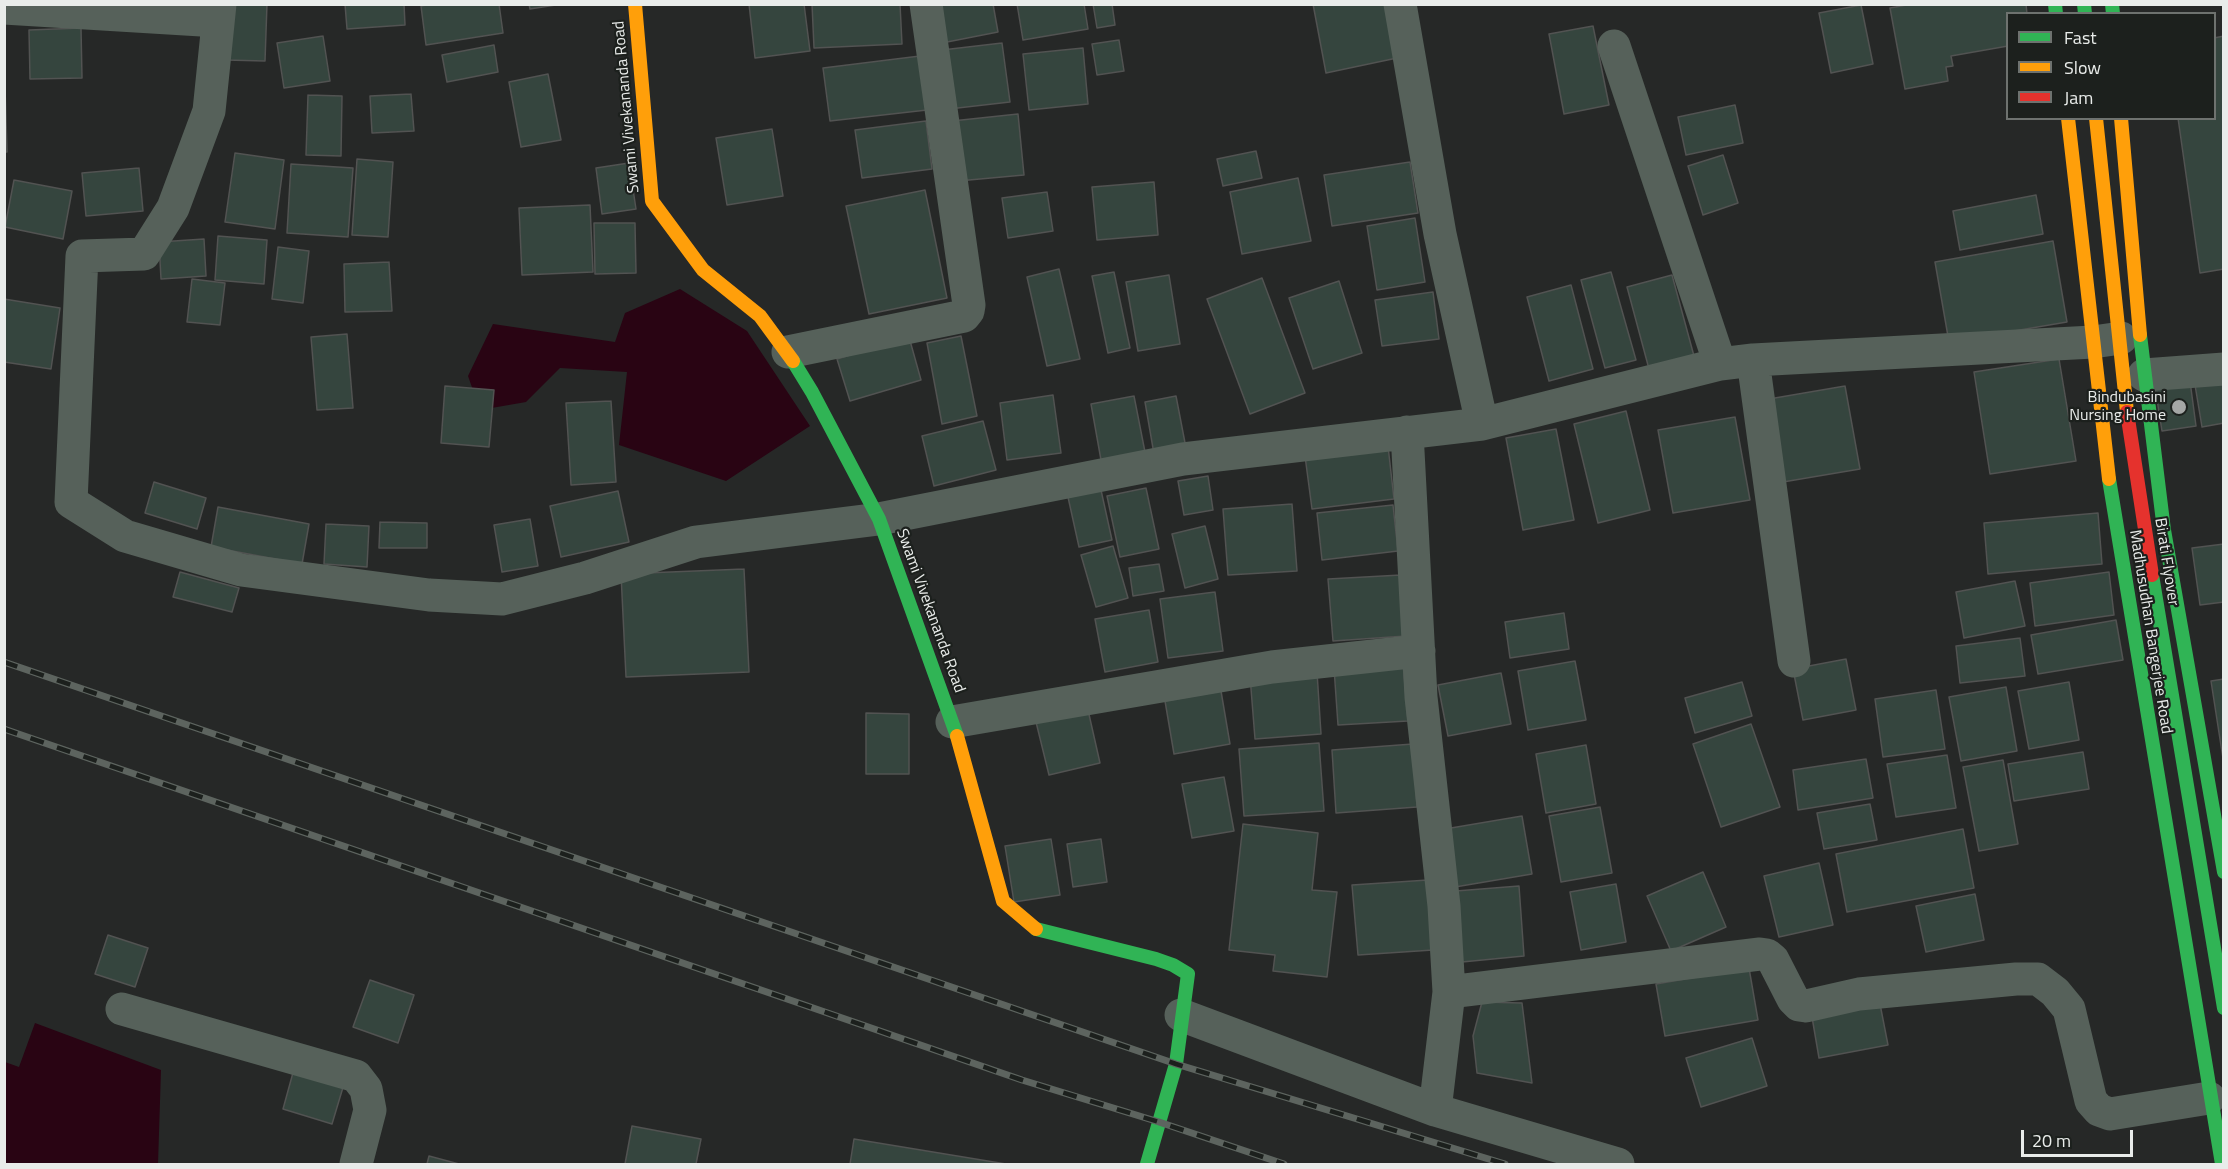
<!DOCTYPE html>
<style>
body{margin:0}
#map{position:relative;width:2228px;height:1169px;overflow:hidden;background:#262827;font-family:"Titillium Web",sans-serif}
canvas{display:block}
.frame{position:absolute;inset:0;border:6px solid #e9ecea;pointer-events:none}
.legend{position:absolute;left:2006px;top:12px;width:210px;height:108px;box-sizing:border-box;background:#1c201d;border:2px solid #6e726f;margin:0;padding:8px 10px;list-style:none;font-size:18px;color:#e9ecea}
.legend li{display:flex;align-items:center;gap:12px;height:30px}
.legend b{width:30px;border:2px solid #6e726f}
.scale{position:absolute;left:2021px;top:1130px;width:112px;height:27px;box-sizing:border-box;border:3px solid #e9ecea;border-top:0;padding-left:8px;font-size:18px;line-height:21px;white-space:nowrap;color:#e9ecea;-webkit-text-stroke:4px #1c201d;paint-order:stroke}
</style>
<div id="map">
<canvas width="2228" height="1169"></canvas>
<div class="frame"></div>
<ul class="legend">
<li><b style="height:8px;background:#30b455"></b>Fast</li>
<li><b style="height:8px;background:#ff9f0a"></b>Slow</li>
<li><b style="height:8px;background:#e5322d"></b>Jam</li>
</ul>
<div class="scale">20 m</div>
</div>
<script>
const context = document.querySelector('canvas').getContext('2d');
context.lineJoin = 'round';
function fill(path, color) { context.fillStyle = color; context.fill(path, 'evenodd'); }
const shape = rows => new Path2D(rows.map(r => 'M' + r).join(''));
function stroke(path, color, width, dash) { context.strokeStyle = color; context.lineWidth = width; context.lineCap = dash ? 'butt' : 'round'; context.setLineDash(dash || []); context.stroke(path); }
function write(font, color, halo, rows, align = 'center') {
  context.font = font + ' "Titillium Web",sans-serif'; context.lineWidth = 4.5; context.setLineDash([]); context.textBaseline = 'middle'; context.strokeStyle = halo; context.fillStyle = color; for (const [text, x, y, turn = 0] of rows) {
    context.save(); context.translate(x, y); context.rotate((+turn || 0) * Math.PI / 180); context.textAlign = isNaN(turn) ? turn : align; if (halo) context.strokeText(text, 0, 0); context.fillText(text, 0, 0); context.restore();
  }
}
fill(shape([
 [680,289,747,331,810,426,726,481,619,445,627,372,560,368,526,402,480,410,468,376,493,324,615,342,625,313],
 [35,1023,161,1070,158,1164,5,1164,5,1062,19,1067]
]), '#290413');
const building = shape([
 [227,4,267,4,265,61,226,60,227,4],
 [345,4,404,4,405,25,347,29,345,4],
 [432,4,499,4,503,33,426,45,421,6,432,4],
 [529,4,562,4,530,9,529,4],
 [749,4,804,4,810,51,755,58,749,4],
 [812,4,900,4,902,44,814,48,812,4],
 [935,4,993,4,998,32,942,43,935,4],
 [1017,4,1084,4,1088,29,1023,40,1017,4],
 [1093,4,1112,4,1115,25,1097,28,1093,4],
 [1313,4,1386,4,1397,58,1326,73,1313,4],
 [1912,4,2026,4,2027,14,2008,14,2008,46,1951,56,1953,66,1946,67,1948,81,1905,89,1890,8,1912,4],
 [1861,5,1873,64,1831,73,1819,13,1861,5],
 [1593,26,1609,105,1564,114,1549,34,1593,26],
 [81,28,82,78,30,79,29,30,81,28],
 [323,36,330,81,284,88,277,43,323,36],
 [2224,36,2224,269,2200,273,2178,118,2214,118,2214,38,2224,36],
 [1119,40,1124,71,1097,75,1092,44,1119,40],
 [1002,43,1010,102,949,109,942,50,1002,43],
 [494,45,498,72,447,82,442,55,494,45],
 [1083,48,1088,104,1029,110,1023,54,1083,48],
 [920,56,927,110,830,121,823,68,920,56],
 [548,74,561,140,521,147,509,82,548,74],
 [5,87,7,152,4,152,4,87,5,87],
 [411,94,414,131,372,133,370,96,411,94],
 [308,95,342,96,341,156,306,155,308,95],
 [1735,105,1743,143,1686,155,1678,117,1735,105],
 [1018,114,1024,175,958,181,952,121,1018,114],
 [926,121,932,169,862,178,855,130,926,121],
 [772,129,783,196,727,205,716,138,772,129],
 [1256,151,1262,178,1223,186,1217,159,1256,151],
 [235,153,284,160,275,229,225,222,235,153],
 [1723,155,1738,203,1703,215,1688,166,1723,155],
 [357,159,393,162,388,237,352,235,357,159],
 [1410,162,1418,213,1332,226,1324,175,1410,162],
 [629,163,636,209,602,214,596,168,629,163],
 [291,164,353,168,348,237,287,233,291,164],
 [139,168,143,211,86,216,82,173,139,168],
 [1298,178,1311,241,1242,254,1230,192,1298,178],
 [14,180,72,191,63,239,5,227,14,180],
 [1154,182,1158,235,1097,240,1092,187,1154,182],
 [925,190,947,298,869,314,846,206,925,190],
 [1047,192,1053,231,1008,238,1002,198,1047,192],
 [2036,195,2043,234,1960,250,1953,211,2036,195],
 [590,205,593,272,522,275,519,208,590,205],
 [1415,218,1425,282,1377,290,1367,226,1415,218],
 [594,223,635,223,636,273,595,274,594,223],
 [218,236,267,240,264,284,215,280,218,236],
 [204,239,206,276,161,279,159,242,204,239],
 [2053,241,2067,322,1949,342,1935,262,2053,241],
 [278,247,309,251,303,303,272,299,278,247],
 [389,262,392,311,345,312,344,264,389,262],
 [1059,269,1080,359,1047,366,1027,277,1059,269],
 [1114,272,1130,348,1108,353,1092,276,1114,272],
 [1611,272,1636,360,1605,368,1581,280,1611,272],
 [1169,275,1180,344,1138,351,1126,282,1169,275],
 [1672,275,1694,356,1649,369,1627,287,1672,275],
 [1262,278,1305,393,1250,414,1207,299,1262,278],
 [192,279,225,283,220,325,187,322,192,279],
 [1339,281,1362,353,1313,369,1289,298,1339,281],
 [1571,285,1593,369,1549,381,1527,297,1571,285],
 [1433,292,1439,339,1382,346,1375,300,1433,292],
 [4,299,60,308,51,369,4,362,4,299],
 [347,334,353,408,317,410,311,337,347,334],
 [961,336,977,416,942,424,927,343,961,336],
 [909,337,921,380,850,401,837,359,909,337],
 [2059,359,2076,461,1990,474,1974,372,2059,359],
 [2224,374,2224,423,2202,427,2194,379,2224,374],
 [2190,381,2196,426,2162,431,2155,387,2190,381],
 [445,386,494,390,489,447,441,443,445,386],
 [1845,386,1860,469,1783,482,1769,399,1845,386],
 [1053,395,1061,453,1007,460,1000,403,1053,395],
 [1134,396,1145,452,1101,460,1091,404,1134,396],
 [1176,396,1186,448,1154,454,1145,402,1176,396],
 [611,401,616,482,571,485,566,403,611,401],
 [1626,411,1650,510,1598,523,1574,424,1626,411],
 [1735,417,1750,500,1673,513,1658,430,1735,417],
 [983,421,996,470,934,486,922,436,983,421],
 [1556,429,1574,520,1523,530,1506,438,1556,429],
 [1388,446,1394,499,1312,509,1305,456,1388,446],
 [1208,476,1213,510,1184,515,1178,481,1208,476],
 [1099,481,1112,540,1079,547,1066,488,1099,481],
 [154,482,206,498,197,529,145,513,154,482],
 [1146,488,1159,549,1120,557,1107,496,1146,488],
 [618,491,629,542,561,557,550,506,618,491],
 [1292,504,1297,571,1228,575,1223,509,1292,504],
 [1393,505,1398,551,1322,560,1317,513,1393,505],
 [218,507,309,524,302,564,211,547,218,507],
 [2098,513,2102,564,1988,574,1984,523,2098,513],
 [530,519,538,566,502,572,494,525,530,519],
 [380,522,427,523,427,548,379,548,380,522],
 [326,524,369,526,367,567,324,564,326,524],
 [1205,526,1218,579,1185,588,1172,534,1205,526],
 [2224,544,2224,602,2200,605,2192,548,2224,544],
 [1113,546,1128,598,1096,607,1081,555,1113,546],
 [1159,564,1164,591,1133,596,1129,568,1159,564],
 [744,569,749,672,626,677,621,574,744,569],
 [180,572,239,588,232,612,173,597,180,572],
 [2109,572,2114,615,2035,626,2030,583,2109,572],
 [1401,575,1406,636,1333,641,1328,579,1401,575],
 [2015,581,2025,626,1964,638,1956,592,2015,581],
 [1215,592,1223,651,1168,658,1160,599,1215,592],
 [1149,610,1158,662,1105,672,1095,619,1149,610],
 [1564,613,1569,649,1510,658,1505,622,1564,613],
 [2116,620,2123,660,2038,674,2031,635,2116,620],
 [2020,638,2025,676,1960,683,1956,646,2020,638],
 [1846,659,1856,710,1803,720,1793,669,1846,659],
 [1575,661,1586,720,1528,730,1518,671,1575,661],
 [1403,663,1408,721,1338,725,1334,668,1403,663],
 [1317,672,1321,734,1255,739,1250,676,1317,672],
 [1501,673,1511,724,1448,736,1438,685,1501,673],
 [2224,679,2224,765,2211,681,2224,679],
 [1742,682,1752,716,1695,733,1685,698,1742,682],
 [2069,682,2079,740,2029,749,2018,691,2069,682],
 [2006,687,2017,751,1961,761,1949,697,2006,687],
 [1936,690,1945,749,1883,757,1875,699,1936,690],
 [1221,691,1230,744,1174,754,1165,701,1221,691],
 [1088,710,1100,763,1049,775,1036,722,1088,710],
 [866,713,909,714,909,774,866,774,866,713],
 [1751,724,1780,807,1721,827,1693,744,1751,724],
 [1319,743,1324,811,1244,816,1239,749,1319,743],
 [1413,744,1417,807,1336,813,1332,750,1413,744],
 [1586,745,1596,804,1546,813,1536,754,1586,745],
 [2083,752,2089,789,2014,801,2008,764,2083,752],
 [1947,755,1956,808,1896,817,1887,764,1947,755],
 [1866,759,1873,798,1798,810,1793,770,1866,759],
 [2003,760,2018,844,1979,851,1963,767,2003,760],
 [1224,777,1234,831,1192,838,1182,784,1224,777],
 [1870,804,1877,840,1824,849,1817,813,1870,804],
 [1600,807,1612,873,1561,882,1549,816,1600,807],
 [1522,816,1532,874,1455,887,1445,829,1522,816],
 [1243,824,1318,833,1312,890,1337,892,1327,977,1273,971,1275,955,1229,950,1243,824],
 [1963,829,1974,888,1847,912,1836,854,1963,829],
 [1051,839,1060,895,1014,902,1005,846,1051,839],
 [1101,839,1107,882,1073,887,1067,844,1101,839],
 [1819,863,1833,925,1779,937,1764,876,1819,863],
 [1703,872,1726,927,1671,951,1647,896,1703,872],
 [1428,880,1433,950,1358,955,1352,885,1428,880],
 [1616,884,1626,942,1581,950,1570,892,1616,884],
 [1519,886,1524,956,1462,962,1456,891,1519,886],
 [1975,894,1984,940,1926,952,1916,906,1975,894],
 [108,935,148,948,135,987,95,974,108,935],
 [1749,968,1758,1020,1665,1036,1656,984,1749,968],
 [370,980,414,995,398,1043,353,1027,370,980],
 [1482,1002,1522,1003,1532,1083,1477,1073,1473,1036,1482,1002],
 [1880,1004,1888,1045,1819,1058,1812,1017,1880,1004],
 [1752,1038,1767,1086,1701,1107,1686,1058,1752,1038],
 [294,1069,344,1084,332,1124,283,1109,294,1069],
 [632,1126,701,1139,696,1164,625,1164,632,1126],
 [854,1139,1006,1164,850,1164,854,1139],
 [429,1156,459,1164,427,1164,429,1156]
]);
fill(building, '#35453e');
stroke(building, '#525352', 1.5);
stroke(shape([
 [220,4,209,111,173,208,144,254,82,256,71,502,125,536,241,570,429,595,502,599,585,578,696,542,879,519,1183,459,1482,424,1720,364,1753,360,2093,342,2121,338],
 [1400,4,1440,234,1482,424],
 [4,8,218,21],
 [1614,46,1720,364],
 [788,352,964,316,968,311,969,305,926,4],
 [1753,360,1794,661],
 [2144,375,2224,369],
 [1407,432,1421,697,1444,906,1449,992,1435,1110],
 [952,722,1272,667,1419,651],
 [1449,992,1760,954,1767,955,1773,960,1793,999,1799,1005,1806,1006,1859,994,2016,979,2038,979,2055,992,2069,1009,2091,1101,2099,1110,2110,1114,2209,1098],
 [122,1009,356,1076,366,1089,370,1110,356,1164],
 [1181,1015,1435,1110,1618,1164]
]), '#56615a', 33);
stroke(shape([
 [2055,4,2056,14],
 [2084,4,2085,14],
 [2112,4,2113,14],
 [2140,335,2164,530,2224,872],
 [793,361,812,392,879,519,957,736],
 [2109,479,2222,1164],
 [1036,929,1156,959,1173,965,1188,974,1176,1064,1147,1164]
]), '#30b455', 14);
stroke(shape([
 [635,4,652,201,703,270,760,316,793,361],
 [2068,118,2109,479],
 [2121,118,2140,335],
 [957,736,1003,901,1036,929]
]), '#ff9f0a', 14);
const rail = shape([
 [4,662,1176,1064,1505,1164],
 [4,729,1022,1080,1159,1122,1284,1164]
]);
stroke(rail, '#5d645f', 7);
stroke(rail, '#1c201d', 4.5, [14]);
stroke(shape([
 [2152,575,2224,1008]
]), '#30b455', 14);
stroke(shape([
 [2096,118,2127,412]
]), '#ff9f0a', 14);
stroke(shape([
 [2127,412,2152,575]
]), '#e5322d', 14);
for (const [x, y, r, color] of [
 [2179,407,8,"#a5a7a6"]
]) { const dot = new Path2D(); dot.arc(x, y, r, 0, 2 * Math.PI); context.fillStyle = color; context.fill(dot); stroke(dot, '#1c201d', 2); }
write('16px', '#e9ecea', '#1c201d', [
 ["Swami Vivekananda Road",627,107,-95],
 ["Birati Flyover",2166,562,81],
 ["Swami Vivekananda Road",930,611,70],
 ["Madhusudhan Bangerjee Road",2150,632,81]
]);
write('16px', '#e9ecea', '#1c201d', [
 ["Bindubasini",2166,398],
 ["Nursing Home",2166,416]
], 'right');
</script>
